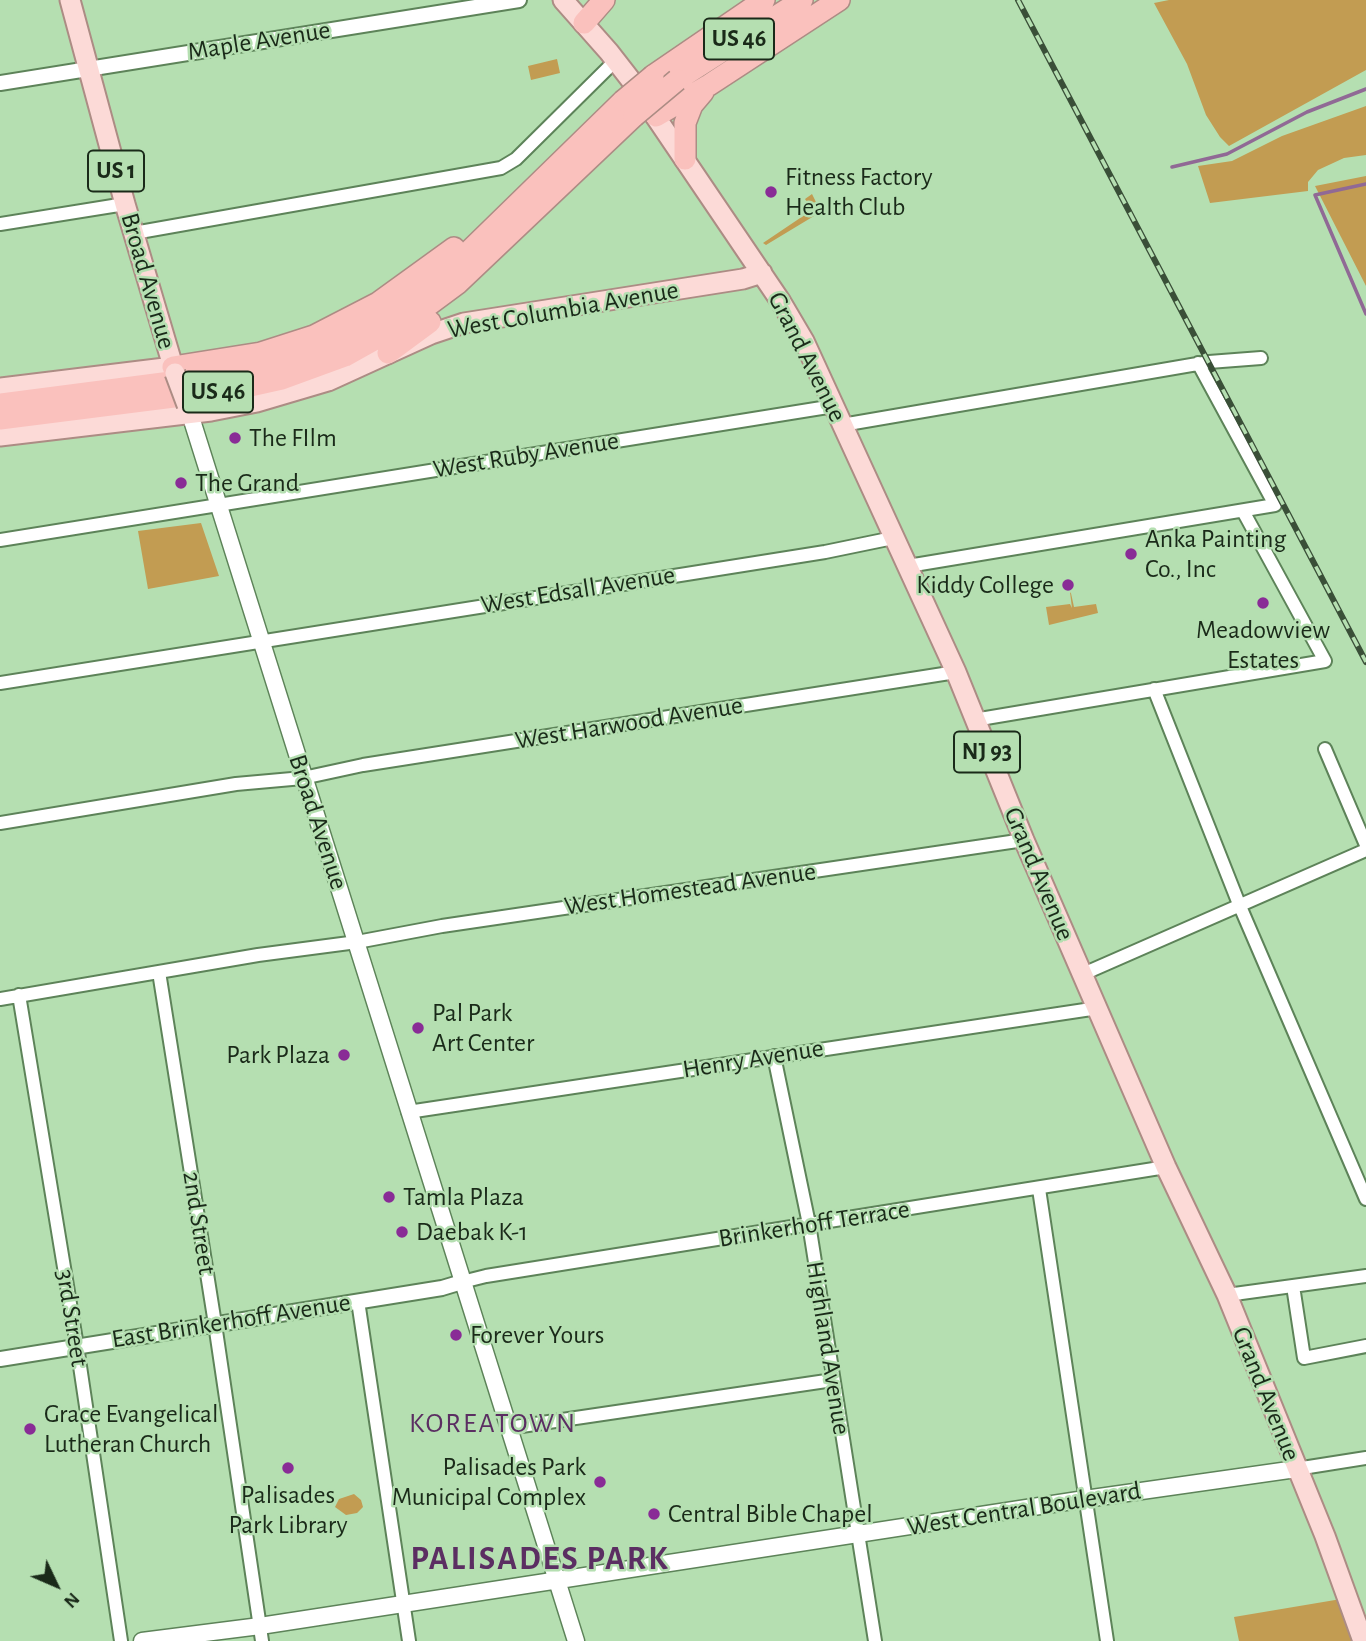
<!DOCTYPE html>
<style>
body{margin:0}
#map{position:relative;width:1366px;height:1641px;overflow:hidden;background:#b5dfb1;font-family:"Alegreya Sans",sans-serif}
canvas{display:block}
.north{position:absolute;left:21px;top:1550px;width:70px;height:70px;-webkit-text-stroke:5px #b5dfb1;paint-order:stroke;rotate:134deg;font-size:19px;font-weight:700;line-height:28px;text-align:center;color:#1a2a19}
.north::after{content:'';display:block;margin:auto;width:24px;height:32px;background:#1a2a19;clip-path:polygon(50% 0,100% 100%,50% 72%,0 100%)}
</style>
<div id="map">
<canvas width="1366" height="1641"></canvas>
<div class="north">N</div>
</div>
<script>
const context = document.querySelector('canvas').getContext('2d');
context.lineJoin = 'round';
function fill(path, color) { context.fillStyle = color; context.fill(path, 'evenodd'); }
const shape = rows => new Path2D(rows.map(r => 'M' + r).join(''));
function stroke(path, color, width, dash) { context.strokeStyle = color; context.lineWidth = width; context.lineCap = dash ? 'butt' : 'round'; context.setLineDash(dash || []); context.stroke(path); }
function write(font, color, halo, rows, align = 'center') {
  context.font = font + ' "Alegreya Sans",sans-serif'; context.lineWidth = 5; context.setLineDash([]); context.textBaseline = 'middle'; context.strokeStyle = halo; context.fillStyle = color; for (const [text, x, y, turn = 0] of rows) {
    context.save(); context.translate(x, y); context.rotate((+turn || 0) * Math.PI / 180); context.textAlign = isNaN(turn) ? turn : align; if (halo) context.strokeText(text, 0, 0); context.fillText(text, 0, 0); context.restore();
  }
}
fill(shape([
 [1169,0,1366,0,1366,70,1229,146,1220,137,1206,115,1187,64,1154,3],
 [557,59,560,73,531,80,528,66],
 [1366,106,1366,155,1344,158,1318,170,1308,182,1308,191,1210,203,1198,166,1232,161,1282,136],
 [1366,176,1366,286,1315,186],
 [812,194,818,206,814,216,766,245,763,243,812,210,805,199],
 [201,523,219,576,148,589,138,531],
 [1069,584,1074,607,1096,604,1098,613,1049,625,1046,607,1070,604,1072,608],
 [354,1494,361,1500,363,1507,357,1513,346,1515,335,1507,339,1499],
 [1347,1598,1363,1641,1239,1641,1234,1617]
]), '#c29c52');
stroke(shape([
 [1172,167,1227,154,1307,112,1366,89],
 [1366,184,1315,195,1366,314]
]), '#906995', 3.5);
const minor = shape([
 [0,224,125,204],
 [134,233,501,168,516,159,616,60],
 [842,425,1209,362,1261,358],
 [0,540,834,406],
 [908,566,1275,505,1198,363],
 [0,683,825,552,893,538],
 [1154,689,1239,904,1366,1199],
 [974,720,1325,661,1243,511],
 [1325,749,1366,845],
 [0,823,236,784,303,778,363,765,956,672],
 [159,972,215,1324,262,1641],
 [1083,974,1366,850],
 [19,995,77,1346,121,1641],
 [0,999,258,955,357,942,442,926,1024,840],
 [774,1056,809,1224,875,1641],
 [408,1112,1098,1008],
 [1039,1189,1107,1641],
 [462,1282,486,1276,1166,1167],
 [1293,1286,1304,1358,1366,1346],
 [1227,1295,1366,1276],
 [358,1301,409,1641],
 [508,1428,833,1380],
 [1296,1469,1366,1458]
]);
const tertiary = shape([
 [0,83,519,0],
 [0,1359,442,1288,462,1282]
]);
const secondary = shape([
 [190,414,576,1641],
 [142,1641,260,1626,1085,1499,1296,1469]
]);
const primary = shape([
 [70,0,125,204,175,373],
 [563,0,609,52,630,79,781,302,804,341,956,672,1024,840,1166,1167,1227,1295,1325,1536,1363,1641],
 [0,388,173,367],
 [0,436,211,411,257,402,328,381,431,334,464,323,743,279,762,273]
]);
const motorway = shape([
 [584,23,604,0],
 [653,76,764,0],
 [677,80,802,0],
 [656,116,709,85,839,0],
 [685,159,685,123,692,105,703,92],
 [388,353,430,322],
 [173,367,261,353,314,336,378,303,454,248],
 [0,404,240,373,284,362,345,339,412,299,455,265,623,101],
 [0,419,237,389,282,379,345,356,404,323,458,283,634,116]
]);
stroke(minor, '#5d8359', 16);
stroke(tertiary, '#5d8359', 18);
stroke(secondary, '#5d8359', 19);
stroke(primary, '#ac8c84', 23);
stroke(motorway, '#ac8c84', 24);
stroke(minor, '#fff', 12);
stroke(tertiary, '#fff', 14);
stroke(secondary, '#fff', 16);
stroke(primary, '#fcdad7', 19);
stroke(motorway, '#fac1bd', 21);
const rail = shape([
 [1018,0,1366,662]
]);
stroke(rail, '#3a4f38', 6);
stroke(rail, '#b5dfb1', 3.5, [10]);
const primaryBridge = shape([
 [175,373,187,405]
]);
const motorwayBridge = shape([
 [623,101,653,76],
 [634,116,677,80]
]);
stroke(primaryBridge, '#ac8c84', 23, []);
stroke(motorwayBridge, '#ac8c84', 24, []);
stroke(primaryBridge, '#fcdad7', 19);
stroke(motorwayBridge, '#fac1bd', 21);
for (const [x, y, r, color] of [
 [771,192,7,"#892c96"],
 [235,438,7,"#892c96"],
 [181,483,7,"#892c96"],
 [1131,554,7,"#892c96"],
 [1068,585,7,"#892c96"],
 [1263,603,7,"#892c96"],
 [418,1028,7,"#892c96"],
 [344,1055,7,"#892c96"],
 [389,1197,7,"#892c96"],
 [402,1232,7,"#892c96"],
 [456,1335,7,"#892c96"],
 [30,1429,7,"#892c96"],
 [288,1468,7,"#892c96"],
 [600,1482,7,"#892c96"],
 [654,1514,7,"#892c96"]
]) { const dot = new Path2D(); dot.arc(x, y, r, 0, 2 * Math.PI); context.fillStyle = color; context.fill(dot); stroke(dot, '#b5dfb1', 2.5); }
for (const [x, y, w] of [
 [739,39,70],
 [116,171,56],
 [218,392,70],
 [987,752,66]
]) { const box = new Path2D(); box.roundRect(x - w / 2, y - 20.5, w, 41, 5); context.fillStyle = '#b5dfb1'; context.fill(box); stroke(box, '#1a2a19', 2); }
write('bold 24px', '#1a2a19', null, [
 ["US 46",739,39],
 ["US 1",116,171],
 ["US 46",218,392],
 ["NJ 93",987,752]
]);
write('26px', '#1a2a19', '#b5dfb1', [
 ["Maple Avenue",259,41,-9],
 ["Broad Avenue",148,281,74],
 ["West Columbia Avenue",563,310,-10],
 ["Grand Avenue",807,357,63],
 ["West Ruby Avenue",526,455,-9],
 ["West Edsall Avenue",578,590,-9],
 ["West Harwood Avenue",629,723,-9],
 ["Broad Avenue",318,822,72],
 ["Grand Avenue",1039,874,67],
 ["West Homestead Avenue",690,889,-8],
 ["Henry Avenue",753,1059,-9],
 ["2nd Street",199,1223,81],
 ["Brinkerhoff Terrace",814,1224,-9],
 ["3rd Street",72,1318,81],
 ["East Brinkerhoff Avenue",231,1321,-9],
 ["Highland Avenue",828,1348,81],
 ["Grand Avenue",1266,1394,68],
 ["West Central Boulevard",1024,1509,-9]
]);
write('26px', '#1a2a19', '#b5dfb1', [
 ["Fitness Factory",785,177],
 ["Health Club",785,207],
 ["The FIlm",249,438],
 ["The Grand",195,483],
 ["Anka Painting",1145,539],
 ["Co., Inc",1145,569],
 ["Kiddy College",1054,585,"right"],
 ["Meadowview",1263,630,"center"],
 ["Estates",1263,660,"center"],
 ["Pal Park",432,1013],
 ["Art Center",432,1043],
 ["Park Plaza",330,1055,"right"],
 ["Tamla Plaza",403,1197],
 ["Daebak K-1",416,1232],
 ["Forever Yours",470,1335],
 ["Grace Evangelical",44,1414],
 ["Lutheran Church",44,1444],
 ["Palisades Park",586,1467,"right"],
 ["Municipal Complex",586,1497,"right"],
 ["Palisades",288,1495,"center"],
 ["Park Library",288,1525,"center"],
 ["Central Bible Chapel",668,1514]
], 'left');
context.letterSpacing = '2px';
write('28px', '#5b2e62', '#b5dfb1', [
 ["KOREATOWN",493,1424]
]);
context.letterSpacing = '0px';
context.letterSpacing = '2px';
write('bold 33px', '#5b2e62', '#b5dfb1', [
 ["PALISADES PARK",540,1559]
]);
context.letterSpacing = '0px';
</script>
